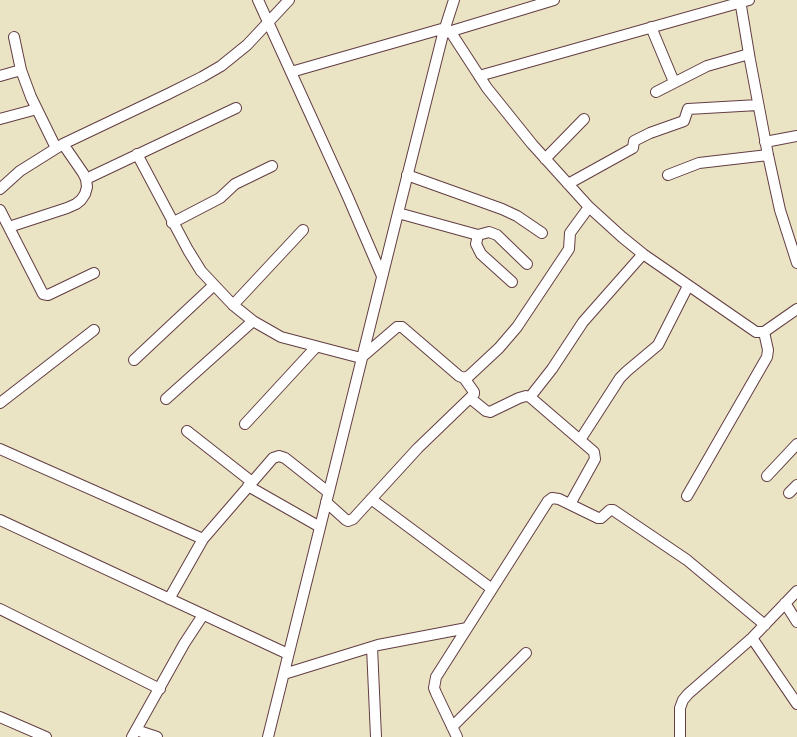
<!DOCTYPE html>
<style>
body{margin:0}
canvas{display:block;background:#ebe4c4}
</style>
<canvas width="797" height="737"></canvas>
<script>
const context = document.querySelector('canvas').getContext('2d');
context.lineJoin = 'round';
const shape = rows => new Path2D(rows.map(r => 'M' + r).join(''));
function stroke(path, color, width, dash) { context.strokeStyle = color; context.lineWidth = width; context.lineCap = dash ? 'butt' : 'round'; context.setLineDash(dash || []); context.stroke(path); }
const minor = shape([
 [258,0,347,195,382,276],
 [740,0,750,60,768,155,780,210,797,263],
 [651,27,674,82],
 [450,31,487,88,532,144,589,207,622,237,643,254,756,332,764,332,797,309],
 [445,33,554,0],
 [14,37,21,70,31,97,56,148],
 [291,72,445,28],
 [0,76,21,70],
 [479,76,749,0],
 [656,92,707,66,749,54],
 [0,119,37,109],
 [765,142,797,136],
 [137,154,188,250,201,271,233,305,253,321,281,337,361,358],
 [545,159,584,119],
 [407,175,502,209,517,216,542,233],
 [668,175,699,163,768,155],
 [86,179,236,108],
 [568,184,633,148,634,141,650,133,684,121,688,109,758,105],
 [0,189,20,171,63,144,168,94,202,77,221,66,247,45,289,0],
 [0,210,43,294,48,295,94,273],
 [398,213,478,235,489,232,497,235,527,264],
 [172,223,220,198,235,184,272,166],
 [9,227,67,208,76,204,81,200,85,194,87,187,86,179,83,173,63,144],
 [478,235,476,244,481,254,512,282],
 [233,305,303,230],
 [362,357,397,327,402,327,459,376,464,378,469,376,499,348,517,327,569,249,570,233,589,207],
 [134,360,214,285],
 [530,397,552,369,583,322,643,254],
 [470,398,486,411,490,412,519,398,526,396,530,397,594,452,595,459,570,504],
 [166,399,253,321],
 [0,403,94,330],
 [245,424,316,347],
 [187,431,252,482],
 [580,440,620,378,627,371,658,345,688,286],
 [0,449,203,539],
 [767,476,797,444],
 [248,486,320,527],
 [789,493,797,485],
 [687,496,767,357,768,350,764,332],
 [371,499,492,589],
 [326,502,346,520,348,521,353,519,418,448,474,394,474,392,464,378],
 [0,520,288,654],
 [169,599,203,539,273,458,279,456,285,458,328,492],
 [785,603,797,622],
 [0,609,160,689],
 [752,638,797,704],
 [372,647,376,737],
 [284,674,378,645,467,628],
 [0,717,46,737],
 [452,727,526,653],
 [136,730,157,737],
 [132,737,184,644,203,615],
 [268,737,398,213,443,34,454,0],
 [457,737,436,693,434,688,436,677,548,501,552,498,559,499,598,518,601,518,610,510,613,510,687,560,765,625],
 [680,737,680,708,683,700,688,694,752,638,797,591]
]);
stroke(minor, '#623d42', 12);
stroke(minor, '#fff', 10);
</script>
